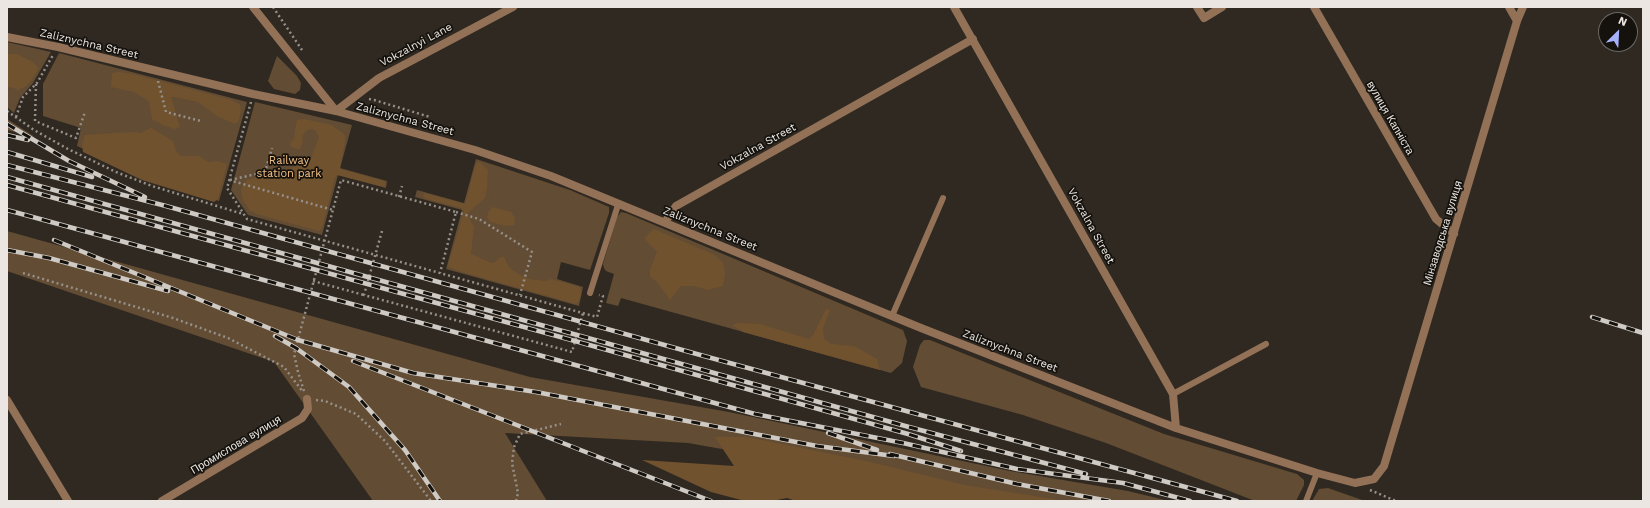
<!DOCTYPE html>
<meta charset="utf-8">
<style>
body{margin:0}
#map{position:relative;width:1650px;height:508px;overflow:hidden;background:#302921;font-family:"Work Sans",sans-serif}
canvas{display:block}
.frame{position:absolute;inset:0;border:8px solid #ebe6e1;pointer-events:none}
.north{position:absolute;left:1598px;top:12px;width:40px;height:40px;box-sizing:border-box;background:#15120e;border:1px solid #6b6762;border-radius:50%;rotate:24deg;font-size:11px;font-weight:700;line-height:16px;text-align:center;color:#ebe6e1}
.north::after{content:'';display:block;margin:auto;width:14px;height:18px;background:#a6b1fc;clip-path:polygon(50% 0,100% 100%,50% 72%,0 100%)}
</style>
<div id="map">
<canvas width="1650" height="508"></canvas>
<div class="frame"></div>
<div class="north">N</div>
</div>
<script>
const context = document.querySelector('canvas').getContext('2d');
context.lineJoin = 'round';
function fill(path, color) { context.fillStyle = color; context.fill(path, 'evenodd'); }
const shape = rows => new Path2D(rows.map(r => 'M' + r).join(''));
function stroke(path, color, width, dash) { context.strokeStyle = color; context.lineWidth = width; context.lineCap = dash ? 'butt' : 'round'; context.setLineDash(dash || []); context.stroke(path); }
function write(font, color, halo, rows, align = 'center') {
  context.font = font + ' "Work Sans",sans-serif'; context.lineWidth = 3.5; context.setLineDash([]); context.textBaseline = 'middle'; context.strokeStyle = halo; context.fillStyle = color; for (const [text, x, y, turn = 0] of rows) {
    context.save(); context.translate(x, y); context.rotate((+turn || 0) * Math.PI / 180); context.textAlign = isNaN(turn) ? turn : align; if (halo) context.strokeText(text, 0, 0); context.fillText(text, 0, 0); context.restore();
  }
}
fill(shape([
 [7,42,51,52,33,83,20,98,14,113,7,107],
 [59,53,247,102,219,201,153,180,77,146,81,128,43,116,43,84],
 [277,56,297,76,301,83,300,90,295,94,274,89,268,81],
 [255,102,352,125,340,168,387,181,386,188,338,175,322,235,248,215,231,190],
 [7,119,35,137,7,130],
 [476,159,570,190,609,207,609,213,590,270,561,262,557,279,583,287,579,306,446,269,462,210,415,197,417,190,464,203],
 [621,212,626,213,903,330,907,341,902,363,891,373,621,298,618,306,606,303,614,274,606,271,604,268,603,264,617,217],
 [7,231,530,377,729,412,1010,471,1128,491,1169,501,1015,501,688,443,505,433,547,501,373,501,274,362,7,271],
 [924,340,930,340,1164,434,1297,474,1304,480,1304,485,1296,501,1255,501,1106,443,1023,415,921,387,913,367,920,345],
 [1328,488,1365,501,1312,501,1319,489]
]), '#624c33');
fill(shape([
 [7,54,17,54,33,62,39,68,31,81,26,86,18,90,7,86],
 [118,72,129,73,232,100,240,105,241,110,239,120,235,124,217,116,198,102,175,97,171,97,180,127,174,129,163,125,152,119,149,102,146,99,134,92,111,87,112,73],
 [304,119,332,125,345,135,345,141,340,169,384,181,386,185,384,187,337,175,335,178,322,228,319,231,257,214,249,210,243,200,241,190,246,180,309,163,319,137,315,130,309,129,304,133,302,136,303,142,300,149,297,149,291,147,290,142,294,139,295,129,297,120],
 [151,128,173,141,176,151,181,156,199,156,208,162,217,161,227,164,218,199,214,202,142,180,83,152,82,144,85,135,132,132,141,133],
 [480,162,488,170,487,188,485,198,467,214,474,227,471,254,489,262,494,263,500,257,504,257,509,267,518,274,529,279,545,281,551,279,579,287,581,290,581,295,579,301,576,304,458,271,449,267,448,265,464,211,461,208,426,199,423,196,424,193,427,194,465,204,476,163],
 [493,207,511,212,515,218,514,225,507,226,490,222,487,217,489,210],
 [654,229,713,254,723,262,725,274,723,286,707,290,695,286,681,286,670,300,658,283,650,277,650,270,657,252,644,238],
 [826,309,830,310,823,328,824,339,831,344,854,346,877,359,880,370,743,332,732,325,738,323,760,324,809,339,813,335],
 [715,437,747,437,866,461,965,485,1066,501,796,501,787,498,772,501,745,501,711,492,642,460,734,466]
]), '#70522f');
stroke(shape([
 [273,7,302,50],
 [158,81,166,112,201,121],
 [36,84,35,121,76,138,85,112],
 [369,99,374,100,430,117],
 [251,102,227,188,247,219,597,317,603,296,599,295],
 [7,111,34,130,68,149,116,172,152,186,243,214],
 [16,117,23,97,37,83,53,55],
 [229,180,333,210],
 [230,180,265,172,272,148],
 [399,197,402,186],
 [456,212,479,219,532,252,520,295],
 [382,231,364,295,572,352,583,313],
 [23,273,173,318,228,338,284,367,303,392],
 [313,281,364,295],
 [304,391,298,372,294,354,341,180,456,212,440,273],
 [316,400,325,401,356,414,385,441,431,501],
 [1370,490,1396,501],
 [516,501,518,493,512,463,514,447,520,434,561,424]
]), '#96908a', 2.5, [2, 3]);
stroke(shape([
 [590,293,618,205],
 [892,316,943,198],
 [1173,394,1266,344],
 [1306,501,1317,473]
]), '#927157', 6);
stroke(shape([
 [253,7,336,111,379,78,513,7],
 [954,7,1173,394,1176,428],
 [1197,7,1204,18,1222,7],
 [1314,7,1436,219,1454,234],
 [1509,7,1517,21],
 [7,37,58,47,253,94,336,111,475,150,551,176,921,328,1176,428,1317,473,1355,483,1374,479,1384,466,1517,21,1523,7],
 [665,222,676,206,973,39],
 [7,400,68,501],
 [162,501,302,418,308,409,307,399]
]), '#927157', 8);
const rail = shape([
 [7,124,69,161,145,197],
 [7,135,28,140],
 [7,152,92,177],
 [7,165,166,206,704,356,1237,501],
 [7,177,909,427,1086,474],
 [7,185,575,341,908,434,961,451],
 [7,210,755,414,903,443,1017,469,1123,483,1190,501],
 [54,240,298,340,413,373,536,392,817,446,894,456],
 [7,250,49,258,168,291],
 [1592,317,1643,333],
 [275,336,296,348,349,387,405,450,440,501],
 [353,361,711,501],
 [828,433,877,450],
 [890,454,1017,484,1109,501]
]);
stroke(rail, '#cfcac4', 4.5);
stroke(rail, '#15120e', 3, [9]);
write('11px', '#ebe6e1', '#15120e', [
 ["Zaliznychna Street",89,44,13],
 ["Vokzalnyi Lane",416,45,-28],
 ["вулиця Капніста",1390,118,60],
 ["Zaliznychna Street",405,119,15],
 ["Vokzalna Street",758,147,-29],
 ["Vokzalna Street",1091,226,61],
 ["Zaliznychna Street",710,229,22],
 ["Мінзаводська вулиця",1443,233,-73],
 ["Zaliznychna Street",1010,351,21],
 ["Промислова вулиця",236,445,-31]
]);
write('11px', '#f3c186', '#15120e', [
 ["Railway",289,161],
 ["station park",289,174]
]);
</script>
